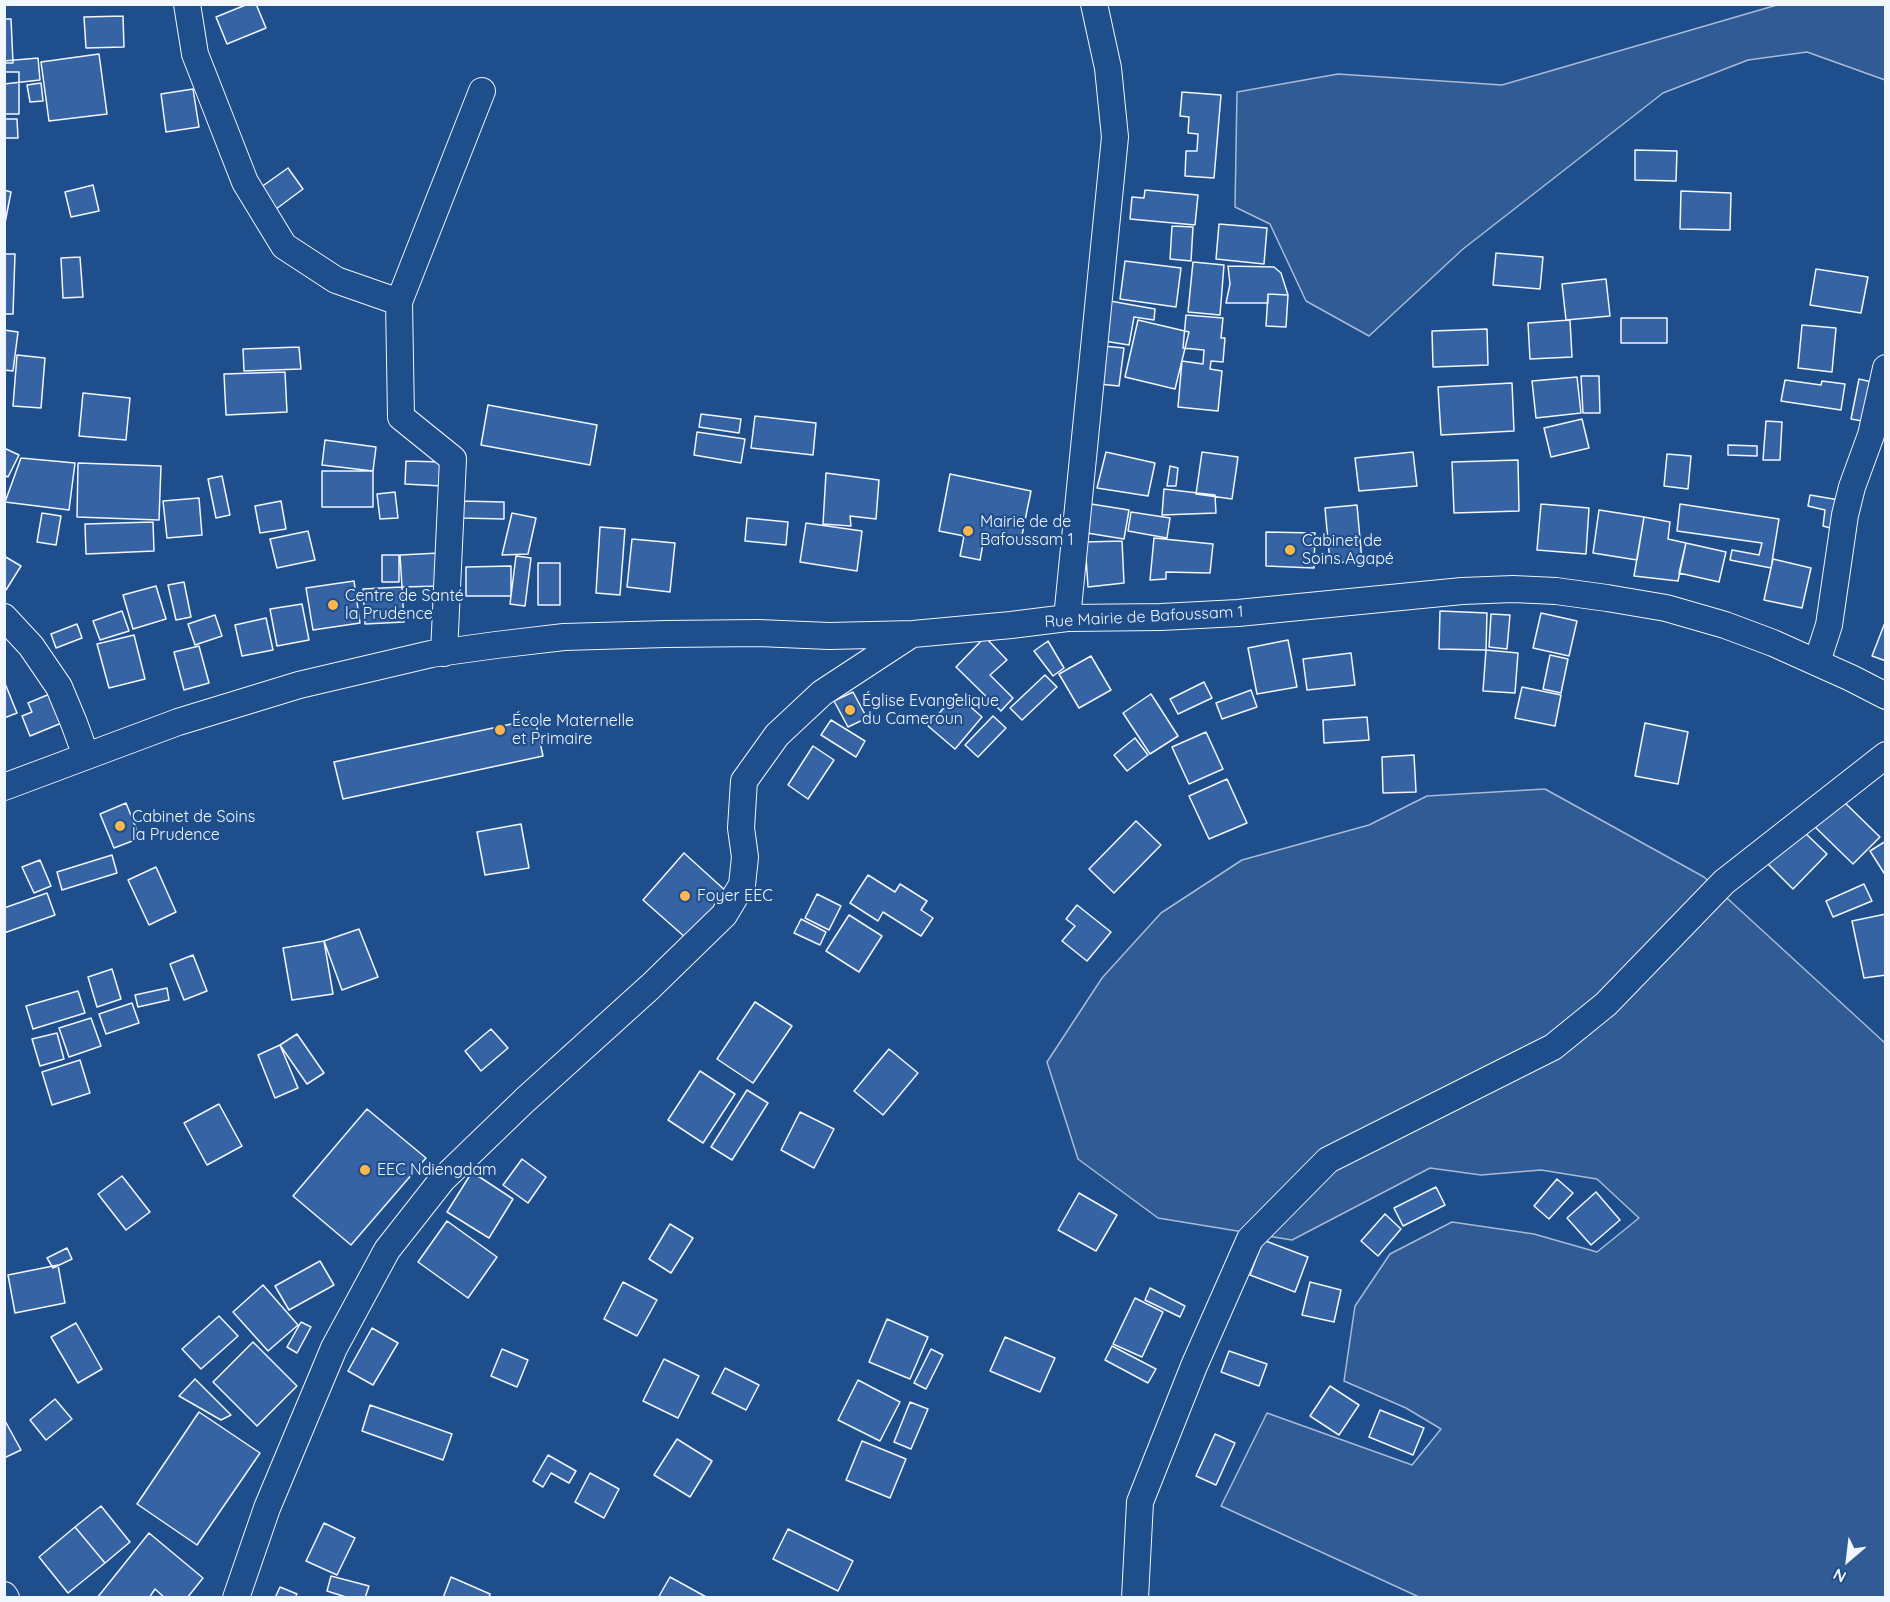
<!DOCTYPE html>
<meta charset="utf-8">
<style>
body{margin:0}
#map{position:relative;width:1890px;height:1602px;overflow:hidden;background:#1f4e8c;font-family:Quicksand,sans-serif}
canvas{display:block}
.frame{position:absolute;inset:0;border:6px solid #f2f6ff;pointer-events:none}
.north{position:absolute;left:1818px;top:1530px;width:60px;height:60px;-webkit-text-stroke:4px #1f4e8c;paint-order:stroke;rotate:208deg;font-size:16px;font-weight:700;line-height:24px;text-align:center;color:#f2f6ff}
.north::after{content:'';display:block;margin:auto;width:21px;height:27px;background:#f2f6ff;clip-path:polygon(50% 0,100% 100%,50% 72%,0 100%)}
</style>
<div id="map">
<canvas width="1890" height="1602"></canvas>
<div class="frame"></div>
<div class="north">N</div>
</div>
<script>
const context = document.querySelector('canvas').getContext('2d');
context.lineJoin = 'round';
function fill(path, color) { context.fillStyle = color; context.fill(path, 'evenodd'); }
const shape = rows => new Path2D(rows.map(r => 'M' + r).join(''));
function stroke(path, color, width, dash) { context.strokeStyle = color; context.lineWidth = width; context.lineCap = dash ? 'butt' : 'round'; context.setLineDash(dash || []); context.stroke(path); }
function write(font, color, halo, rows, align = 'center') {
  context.font = font + ' Quicksand,sans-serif'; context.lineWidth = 4.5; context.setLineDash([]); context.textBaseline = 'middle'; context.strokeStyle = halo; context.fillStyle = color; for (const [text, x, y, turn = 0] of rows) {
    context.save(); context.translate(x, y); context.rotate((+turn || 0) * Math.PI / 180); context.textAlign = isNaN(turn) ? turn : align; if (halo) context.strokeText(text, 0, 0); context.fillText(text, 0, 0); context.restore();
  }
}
const green = shape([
 [1777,5,1885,5,1885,80,1807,52,1748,60,1663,93,1463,249,1369,336,1306,301,1270,224,1235,207,1237,92,1338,74,1502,85,1777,5],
 [1545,789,1704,877,1885,1043,1885,1597,1419,1597,1221,1506,1267,1413,1412,1465,1441,1429,1406,1408,1344,1381,1355,1306,1390,1254,1452,1222,1534,1234,1597,1252,1639,1218,1597,1179,1541,1170,1481,1175,1430,1168,1292,1240,1158,1218,1078,1159,1047,1062,1102,978,1161,913,1242,860,1369,825,1427,796,1545,789]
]);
fill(green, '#305b95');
stroke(green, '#a8bbd7', 1.5);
const building = shape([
 [248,4,256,4,266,28,227,44,216,17,248,4],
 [123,16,124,47,86,48,84,17,123,16],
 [4,19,11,19,13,63,4,63,4,19],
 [99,54,107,114,49,121,41,62,99,54],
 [38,58,40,80,4,84,4,61,38,58],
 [4,72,19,72,19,114,4,114,4,72],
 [41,83,43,101,30,102,27,85,41,83],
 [193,89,199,127,166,132,161,94,193,89],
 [1182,92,1221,95,1214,178,1185,176,1186,151,1197,151,1198,134,1188,133,1189,117,1180,116,1182,92],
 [4,119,17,119,18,138,4,138,4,119],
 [1635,150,1677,151,1676,181,1635,180,1635,150],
 [288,168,303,189,272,212,257,190,288,168],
 [93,185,99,211,71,217,65,192,93,185],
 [4,190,11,192,5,223,4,223,4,190],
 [1145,190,1198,195,1195,225,1130,219,1132,197,1144,198,1145,190],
 [1681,191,1731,193,1730,230,1680,229,1681,191],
 [1219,224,1267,228,1264,264,1216,259,1219,224],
 [1172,226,1193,227,1191,261,1170,259,1172,226],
 [1496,253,1543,257,1540,289,1493,285,1496,253],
 [4,254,15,254,13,314,4,314,4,254],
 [80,257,83,297,63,298,61,258,80,257],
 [1125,261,1181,268,1176,307,1120,299,1125,261],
 [1193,262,1224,265,1220,315,1188,312,1193,262],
 [1228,266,1274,267,1281,273,1288,295,1268,294,1268,303,1226,303,1230,284,1228,266],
 [1816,269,1868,277,1861,313,1810,305,1816,269],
 [1606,279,1610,316,1566,320,1562,284,1606,279],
 [1268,294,1288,295,1286,327,1266,326,1268,294],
 [1110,301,1155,309,1154,320,1134,317,1129,345,1104,341,1110,301],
 [1186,315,1223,318,1221,338,1225,338,1223,362,1211,361,1210,369,1222,371,1218,411,1178,407,1182,361,1203,364,1204,350,1183,348,1186,315],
 [1621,318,1667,318,1667,343,1621,343,1621,318],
 [1138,320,1189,332,1175,389,1125,377,1138,320],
 [1570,320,1572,357,1530,359,1528,323,1570,320],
 [1802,325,1836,328,1832,372,1798,368,1802,325],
 [1487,329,1488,365,1433,367,1432,331,1487,329],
 [4,330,18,332,13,371,4,370,4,330],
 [1103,346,1124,348,1119,386,1099,384,1103,346],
 [299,347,301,369,244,371,243,349,299,347],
 [17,355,45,358,41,408,13,406,17,355],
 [285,372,287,412,226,415,224,374,285,372],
 [1581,376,1599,376,1600,413,1583,413,1581,376],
 [1577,377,1581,413,1536,418,1532,381,1577,377],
 [1859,379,1876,383,1868,422,1851,419,1859,379],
 [1785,380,1821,385,1822,381,1845,384,1841,410,1781,401,1785,380],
 [1512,383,1514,431,1441,435,1438,387,1512,383],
 [83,393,130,398,126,440,79,436,83,393],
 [488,405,597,425,590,465,481,445,488,405],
 [701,414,741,419,739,433,699,427,701,414],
 [755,416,816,423,813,455,751,448,755,416],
 [1582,419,1589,448,1551,457,1544,428,1582,419],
 [1766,421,1782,422,1780,460,1763,460,1766,421],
 [697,432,745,439,741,463,694,455,697,432],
 [325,440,376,447,373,471,322,465,325,440],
 [1728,445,1757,446,1757,456,1728,455,1728,445],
 [4,448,19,455,8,477,4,475,4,448],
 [1106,452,1155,463,1148,496,1097,488,1106,452],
 [1202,452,1238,457,1232,499,1196,494,1202,452],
 [1413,452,1417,486,1359,491,1355,458,1413,452],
 [1667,454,1691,456,1688,489,1664,486,1667,454],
 [21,458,75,463,69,510,5,502,21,458],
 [1518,460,1519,511,1454,513,1452,462,1518,460],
 [406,461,443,462,442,486,405,484,406,461],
 [78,463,161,466,159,520,77,517,78,463],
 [1170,466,1178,468,1176,486,1167,486,1170,466],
 [322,471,373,471,373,507,322,507,322,471],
 [826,473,879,480,876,519,850,516,851,526,823,524,826,473],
 [950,474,1031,491,1020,545,984,538,980,560,960,556,964,536,939,531,950,474],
 [222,476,230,515,216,518,208,479,222,476],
 [1164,489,1215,495,1216,513,1162,515,1164,489],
 [395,492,398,518,380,519,377,494,395,492],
 [1810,495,1839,500,1834,529,1823,526,1825,510,1808,506,1810,495],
 [199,498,202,535,167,538,163,501,199,498],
 [281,501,286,529,260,533,255,506,281,501],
 [462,501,504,502,504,519,461,518,462,501],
 [1091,504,1129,510,1124,539,1087,533,1091,504],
 [1541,504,1589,508,1586,554,1537,550,1541,504],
 [1680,504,1779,519,1771,568,1730,560,1732,550,1759,555,1762,543,1677,531,1680,504],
 [1357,505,1362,561,1330,563,1325,508,1357,505],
 [1599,510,1644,517,1637,560,1593,553,1599,510],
 [1131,512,1170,518,1167,538,1128,531,1131,512],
 [42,513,61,516,56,545,37,542,42,513],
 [512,513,536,518,528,554,502,555,512,513],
 [1644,517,1670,522,1668,539,1686,543,1678,581,1634,576,1644,517],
 [747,518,788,522,786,545,745,541,747,518],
 [153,522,154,551,86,554,85,524,153,522],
 [806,523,862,531,857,571,800,562,806,523],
 [600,527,625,529,620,595,596,593,600,527],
 [308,531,315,560,277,568,270,539,308,531],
 [1266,532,1315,533,1314,568,1266,566,1266,532],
 [1154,538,1213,544,1210,573,1166,572,1166,579,1150,580,1154,538],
 [632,539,675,543,670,592,627,587,632,539],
 [1122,541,1124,583,1088,587,1085,542,1122,541],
 [1686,543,1726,552,1719,582,1679,573,1686,543],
 [439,553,441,586,402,587,400,555,439,553],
 [382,555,399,555,399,582,382,582,382,555],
 [4,556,21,566,6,590,4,589,4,556],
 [516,556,531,558,525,606,510,604,516,556],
 [1773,559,1811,568,1802,608,1764,600,1773,559],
 [538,563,560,563,560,605,538,605,538,563],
 [511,566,511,596,466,596,466,567,511,566],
 [354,581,360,623,313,630,306,588,354,581],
 [184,582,191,617,176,620,168,585,184,582],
 [156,586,166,619,133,629,123,595,156,586],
 [402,587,404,622,365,624,363,589,402,587],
 [302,604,309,640,277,646,270,609,302,604],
 [122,611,129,631,100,640,93,621,122,611],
 [1440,611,1487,613,1486,650,1439,649,1440,611],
 [1541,613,1577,621,1569,656,1533,648,1541,613],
 [1491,614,1510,615,1507,649,1489,647,1491,614],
 [215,615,222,636,195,645,188,624,215,615],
 [266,618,273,650,242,656,235,625,266,618],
 [1886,620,1886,661,1872,656,1886,620],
 [77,624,82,638,56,648,51,634,77,624],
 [134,635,145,679,109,688,97,644,134,635],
 [985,637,1007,660,990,675,1013,698,1001,711,956,667,985,637],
 [1288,640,1297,687,1257,694,1248,648,1288,640],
 [1048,641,1064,668,1053,676,1034,651,1048,641],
 [199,646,209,683,184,690,174,652,199,646],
 [1486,650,1518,653,1515,693,1483,691,1486,650],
 [1351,653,1355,685,1307,690,1303,659,1351,653],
 [1550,655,1568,659,1561,693,1543,689,1550,655],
 [1091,656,1111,690,1079,708,1059,674,1091,656],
 [1045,675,1057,687,1022,720,1010,708,1045,675],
 [4,681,17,713,4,718,4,681],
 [1204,682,1212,698,1178,714,1170,699,1204,682],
 [1522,687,1561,695,1555,726,1515,718,1522,687],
 [1251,690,1257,707,1222,719,1216,703,1251,690],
 [57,691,69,720,30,736,22,716,32,712,28,703,57,691],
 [853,692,867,718,848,727,834,701,853,692],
 [956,694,982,717,955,749,928,726,956,694],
 [1151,694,1178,736,1150,754,1123,713,1151,694],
 [993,716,1006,728,978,757,965,745,993,716],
 [1367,717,1369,740,1324,743,1323,720,1367,717],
 [535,719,543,756,343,799,334,762,535,719],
 [831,720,865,741,856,757,821,735,831,720],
 [1645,723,1688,732,1678,784,1635,776,1645,723],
 [1206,732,1223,769,1189,784,1172,747,1206,732],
 [1135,738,1148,755,1127,771,1114,755,1135,738],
 [813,746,834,760,808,799,788,785,813,746],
 [1414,755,1416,792,1383,793,1382,757,1414,755],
 [1227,779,1247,823,1209,839,1189,796,1227,779],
 [1840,798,1880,837,1853,864,1813,825,1840,798],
 [126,803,140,838,114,848,100,814,126,803],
 [1136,821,1161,845,1114,893,1089,869,1136,821],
 [521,824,529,868,485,875,477,832,521,824],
 [1801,829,1827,854,1793,889,1767,863,1801,829],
 [1886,841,1886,872,1884,873,1870,851,1886,841],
 [684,853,727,892,686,938,643,900,684,853],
 [112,855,117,873,62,890,57,872,112,855],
 [40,860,51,886,34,893,22,867,40,860],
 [156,867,176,912,149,925,128,880,156,867],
 [868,875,895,892,900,884,927,901,921,910,933,918,921,936,883,912,878,921,850,903,868,875],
 [1864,884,1872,901,1833,917,1826,901,1864,884],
 [47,893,55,915,4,933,4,908,47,893],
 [817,894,841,906,829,930,805,918,817,894],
 [1077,905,1111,932,1087,961,1062,941,1075,926,1066,919,1077,905],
 [1886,914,1886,975,1864,978,1852,921,1886,914],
 [849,915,882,936,859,972,826,951,849,915],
 [801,919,826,932,820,945,794,933,801,919],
 [359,929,378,977,342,990,324,941,359,929],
 [324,941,333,994,292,1000,283,948,324,941],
 [193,955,207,991,184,1000,170,964,193,955],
 [112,969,121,999,97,1007,88,977,112,969],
 [167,988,169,1000,138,1007,135,995,167,988],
 [78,991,85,1013,33,1029,26,1006,78,991],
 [755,1002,792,1026,753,1083,717,1059,755,1002],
 [132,1003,139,1023,106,1034,99,1014,132,1003],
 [91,1018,101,1046,69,1057,59,1028,91,1018],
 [491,1029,508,1048,481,1071,465,1051,491,1029],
 [57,1033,64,1059,40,1066,32,1039,57,1033],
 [297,1034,324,1073,307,1084,280,1045,297,1034],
 [280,1045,298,1088,275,1098,258,1055,280,1045],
 [889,1049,918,1073,883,1115,854,1091,889,1049],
 [80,1060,90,1093,52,1105,42,1072,80,1060],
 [700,1071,735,1094,703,1143,668,1120,700,1071],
 [747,1090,768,1103,732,1160,711,1147,747,1090],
 [219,1104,242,1146,207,1165,184,1123,219,1104],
 [367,1109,426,1158,351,1245,293,1196,367,1109],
 [800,1112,834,1129,814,1168,781,1150,800,1112],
 [522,1159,546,1177,528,1203,503,1185,522,1159],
 [472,1172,513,1199,489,1238,447,1212,472,1172],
 [122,1176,150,1212,126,1230,98,1194,122,1176],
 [1557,1179,1573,1193,1549,1219,1534,1206,1557,1179],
 [1436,1187,1445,1205,1403,1226,1394,1208,1436,1187],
 [1596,1192,1620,1220,1591,1245,1567,1218,1596,1192],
 [1079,1193,1117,1215,1096,1251,1058,1230,1079,1193],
 [1385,1214,1401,1229,1378,1256,1361,1241,1385,1214],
 [447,1221,497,1257,468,1298,418,1262,447,1221],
 [670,1224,693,1238,671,1273,649,1259,670,1224],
 [1263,1240,1308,1257,1295,1292,1250,1275,1263,1240],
 [67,1248,72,1259,53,1268,47,1258,67,1248],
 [320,1261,334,1285,289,1310,275,1286,320,1261],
 [58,1265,65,1303,15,1313,8,1275,58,1265],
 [623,1282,657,1300,637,1336,604,1319,623,1282],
 [1310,1282,1341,1290,1334,1322,1302,1315,1310,1282],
 [263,1285,298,1325,268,1351,233,1312,263,1285],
 [1150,1288,1185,1306,1180,1317,1145,1300,1150,1288],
 [1135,1298,1163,1312,1142,1357,1113,1344,1135,1298],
 [219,1316,238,1336,201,1369,182,1349,219,1316],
 [887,1319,928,1337,910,1379,869,1362,887,1319],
 [301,1322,311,1327,297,1353,287,1347,301,1322],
 [76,1323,102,1369,78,1383,51,1337,76,1323],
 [372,1328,398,1343,373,1385,348,1371,372,1328],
 [1005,1337,1055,1358,1040,1392,990,1371,1005,1337],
 [253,1342,297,1386,257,1426,213,1382,253,1342],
 [1112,1346,1156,1369,1148,1383,1105,1360,1112,1346],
 [502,1349,528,1360,517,1387,491,1376,502,1349],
 [931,1349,943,1355,926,1389,914,1383,931,1349],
 [1229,1351,1267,1364,1259,1386,1221,1372,1229,1351],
 [664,1359,699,1376,678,1418,643,1401,664,1359],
 [725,1368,759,1385,746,1410,712,1393,725,1368],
 [195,1379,231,1415,221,1420,179,1396,195,1379],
 [858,1380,900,1402,880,1441,838,1420,858,1380],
 [1330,1386,1359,1405,1339,1435,1310,1416,1330,1386],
 [55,1399,72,1419,46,1440,30,1420,55,1399],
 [910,1402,928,1409,911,1449,894,1442,910,1402],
 [370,1405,452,1434,443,1460,362,1431,370,1405],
 [1380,1410,1424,1428,1413,1455,1369,1437,1380,1410],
 [199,1412,260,1453,197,1545,137,1504,199,1412],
 [4,1419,21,1450,4,1458,4,1419],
 [1215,1434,1235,1443,1216,1485,1196,1476,1215,1434],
 [677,1439,712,1461,690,1497,654,1475,677,1439],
 [862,1441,906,1459,890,1498,846,1480,862,1441],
 [548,1455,576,1471,569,1483,551,1473,543,1487,533,1481,548,1455],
 [590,1473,619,1489,604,1518,575,1502,590,1473],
 [101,1506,130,1542,105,1563,75,1527,101,1506],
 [324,1523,355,1538,337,1575,306,1561,324,1523],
 [75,1527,105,1563,68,1593,39,1557,75,1527],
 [788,1529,853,1561,838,1591,773,1559,788,1529],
 [149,1533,203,1578,187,1598,165,1598,155,1589,149,1598,97,1598,149,1533],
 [331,1576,369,1586,365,1598,349,1598,327,1591,331,1576],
 [451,1577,490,1594,489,1598,443,1598,451,1577],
 [670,1577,708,1598,658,1598,670,1577],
 [280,1587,297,1594,295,1598,275,1598,280,1587]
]);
fill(building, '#3563a3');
stroke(building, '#f2f6ff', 1.5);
const minor = shape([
 [187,4,195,54,245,182,284,246,336,280,399,302],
 [4,617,31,646,59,687,74,723,86,756],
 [1067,618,1115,137,1108,68,1094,4],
 [444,653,453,459,401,417,399,302,482,91],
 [1817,662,1829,625,1845,515,1852,487,1871,435,1886,368],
 [4,787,178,722,299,685,431,654,496,645,564,637,666,634,758,633,829,636,913,634,1011,625,1067,618,1161,617,1238,613,1462,591,1513,589,1556,591,1607,598,1666,608,1725,625,1773,643,1851,678,1886,696],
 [4,1595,6,1598],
 [236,1598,267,1508,334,1348,387,1250,442,1180,525,1100,650,987,724,915,742,885,745,857,741,828,744,781,777,735,822,693,912,634],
 [1135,1598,1140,1502,1194,1366,1250,1239,1328,1160,1553,1047,1606,1004,1724,882,1886,755]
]);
stroke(minor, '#f2f6ff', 28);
stroke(minor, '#1f4e8c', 26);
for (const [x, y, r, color] of [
 [968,531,6,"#ffb74d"],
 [1290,550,6,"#ffb74d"],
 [333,605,6,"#ffb74d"],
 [850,710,6,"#ffb74d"],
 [500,730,6,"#ffb74d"],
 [120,826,6,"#ffb74d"],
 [685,896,6,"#ffb74d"],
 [365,1170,6,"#ffb74d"]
]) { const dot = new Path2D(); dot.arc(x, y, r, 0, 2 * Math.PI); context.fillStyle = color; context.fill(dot); stroke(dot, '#1f4e8c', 2); }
write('16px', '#f2f6ff', '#1f4e8c', [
 ["Mairie de de",980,522],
 ["Bafoussam 1",980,540],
 ["Cabinet de",1302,541],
 ["Soins Agapé",1302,559],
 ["Centre de Santé",345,596],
 ["la Prudence",345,614],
 ["Église Evangelique",862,701],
 ["du Cameroun",862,719],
 ["École Maternelle",512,721],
 ["et Primaire",512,739],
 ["Cabinet de Soins",132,817],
 ["la Prudence",132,835],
 ["Foyer EEC",697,896],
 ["EEC Ndiengdam",377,1170]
], 'left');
write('16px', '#f2f6ff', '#1f4e8c', [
 ["Rue Mairie de Bafoussam 1",1144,617,-3]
]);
</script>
